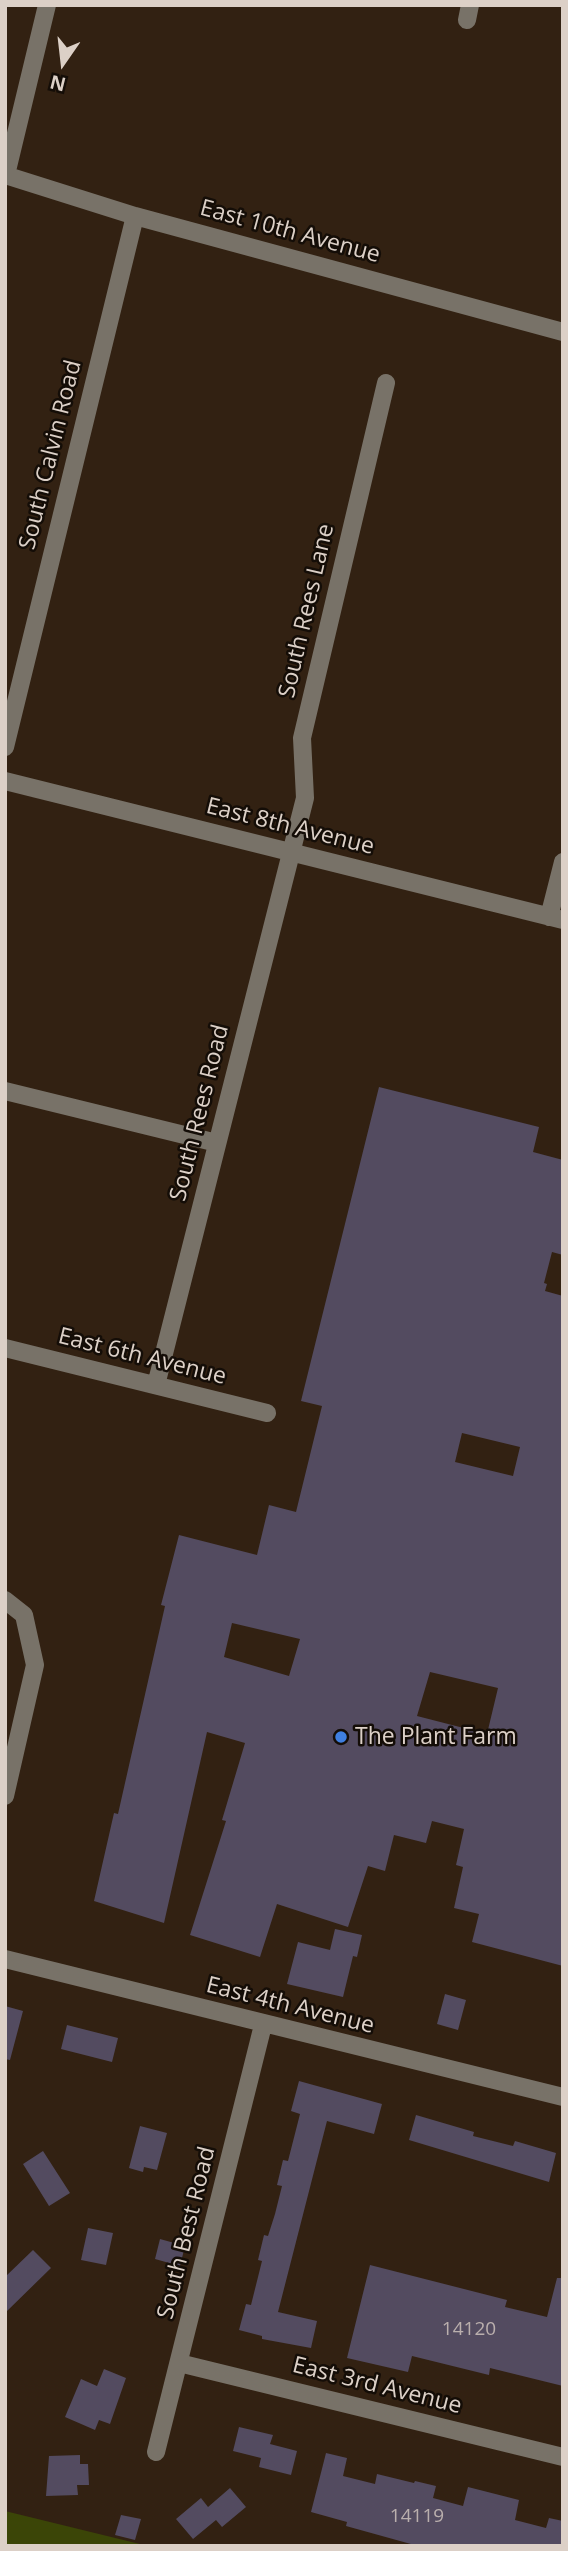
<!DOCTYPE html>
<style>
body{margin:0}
#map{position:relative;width:568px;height:2551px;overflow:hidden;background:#322112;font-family:"Open Sans",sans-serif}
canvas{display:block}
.frame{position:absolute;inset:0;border:7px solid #dcd0c7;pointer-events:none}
.north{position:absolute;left:28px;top:28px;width:70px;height:70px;-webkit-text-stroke:5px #140d07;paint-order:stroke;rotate:194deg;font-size:19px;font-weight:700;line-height:28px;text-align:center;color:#dcd0c7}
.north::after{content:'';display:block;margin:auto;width:24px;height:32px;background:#dcd0c7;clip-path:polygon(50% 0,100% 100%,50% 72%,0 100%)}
</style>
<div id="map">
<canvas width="568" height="2551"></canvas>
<div class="frame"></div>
<div class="north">N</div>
</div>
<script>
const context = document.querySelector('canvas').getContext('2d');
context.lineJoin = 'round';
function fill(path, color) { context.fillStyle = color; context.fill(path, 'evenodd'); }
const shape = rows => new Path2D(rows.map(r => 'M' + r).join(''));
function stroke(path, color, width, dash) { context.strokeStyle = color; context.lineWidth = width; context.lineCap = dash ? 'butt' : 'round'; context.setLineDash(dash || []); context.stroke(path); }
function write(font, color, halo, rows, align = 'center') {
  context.font = font + ' "Open Sans",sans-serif'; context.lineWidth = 5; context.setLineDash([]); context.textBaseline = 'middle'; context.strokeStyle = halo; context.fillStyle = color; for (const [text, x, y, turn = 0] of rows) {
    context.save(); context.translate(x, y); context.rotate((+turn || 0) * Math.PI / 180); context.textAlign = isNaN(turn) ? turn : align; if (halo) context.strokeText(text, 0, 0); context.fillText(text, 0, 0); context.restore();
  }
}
fill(shape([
 [5,2511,148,2546,5,2546]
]), '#3b4507');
fill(shape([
 [379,1087,539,1127,533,1152,563,1160,563,1255,552,1252,544,1283,547,1284,545,1291,563,1296,563,1966,472,1942,479,1914,454,1908,463,1867,456,1865,464,1829,432,1821,426,1843,394,1835,385,1871,368,1866,348,1927,277,1904,260,1957,190,1935,226,1821,222,1820,245,1743,207,1732,164,1923,94,1901,114,1813,118,1814,165,1606,161,1605,179,1535,257,1555,269,1505,296,1512,322,1406,301,1401],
 [462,1433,520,1447,513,1476,455,1462],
 [232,1623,300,1639,289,1676,224,1657],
 [430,1672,498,1688,487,1734,417,1716],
 [335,1929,362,1935,357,1957,353,1956,343,1997,287,1984,298,1942,330,1950],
 [445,1994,466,2000,458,2030,437,2024],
 [5,2006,23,2011,10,2060,5,2059],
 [67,2025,118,2038,112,2062,61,2049],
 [299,2081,382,2104,374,2134,327,2121,278,2312,317,2321,311,2348,262,2339,262,2336,239,2330,246,2304,251,2305,262,2261,258,2260,264,2235,268,2236,275,2214,282,2186,277,2185,283,2160,288,2161,300,2114,291,2111],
 [416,2115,474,2132,473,2136,513,2146,515,2141,556,2153,549,2182,409,2140],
 [140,2126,167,2133,157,2170,144,2167,143,2172,129,2168],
 [43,2151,70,2193,49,2206,23,2164],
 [88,2228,113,2233,106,2265,81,2260],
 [160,2239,185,2246,180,2266,155,2259],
 [33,2250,51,2268,5,2313,5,2277],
 [370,2265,507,2300,505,2307,547,2317,557,2278,563,2278,563,2386,490,2368,489,2375,412,2356,408,2372,347,2358],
 [104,2369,126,2378,110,2424,99,2420,95,2430,65,2417,81,2379,97,2386],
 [239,2427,273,2435,270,2444,297,2451,291,2475,259,2467,261,2458,233,2451],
 [326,2453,347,2458,343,2476,375,2484,377,2474,414,2483,415,2481,436,2486,433,2498,463,2506,468,2487,519,2500,515,2520,546,2528,549,2518,563,2521,563,2546,418,2546,346,2526,347,2522,311,2512],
 [80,2455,80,2464,88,2464,89,2485,77,2485,78,2495,46,2496,49,2456],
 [230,2488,246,2507,222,2527,216,2520,193,2539,176,2519,201,2498,208,2507],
 [121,2515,141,2519,135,2540,115,2535]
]), '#534b60');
stroke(shape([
 [467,20,470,5],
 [5,175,135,216,563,332],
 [6,175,47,5],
 [5,747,135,216],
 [5,781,563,920],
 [549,917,563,862],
 [5,1091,217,1143],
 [5,1348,267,1413],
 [156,1385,305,798,302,738,386,383],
 [5,1600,24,1615,35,1665,5,1796],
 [5,1959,563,2097],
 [179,2363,563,2457],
 [156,2452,263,2025]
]), '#787268', 18);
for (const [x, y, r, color] of [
 [341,1737,7,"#3f7fe0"]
]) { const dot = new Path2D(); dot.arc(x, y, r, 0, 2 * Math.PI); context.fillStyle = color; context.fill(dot); stroke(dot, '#140d07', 2.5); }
write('19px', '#baafad', null, [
 ["14120",469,2330],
 ["14119",417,2517]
]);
write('23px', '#dcd0c7', '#140d07', [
 ["East 10th Avenue",290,232,15],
 ["South Calvin Road",51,455,-76],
 ["South Rees Lane",307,611,-77],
 ["East 8th Avenue",290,827,14],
 ["South Rees Road",200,1113,-76],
 ["East 6th Avenue",142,1357,14],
 ["East 4th Avenue",290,2006,14],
 ["South Best Road",187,2233,-76],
 ["East 3rd Avenue",377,2386,14]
]);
write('23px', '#dcd0c7', '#140d07', [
 ["The Plant Farm",355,1737]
], 'left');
</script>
